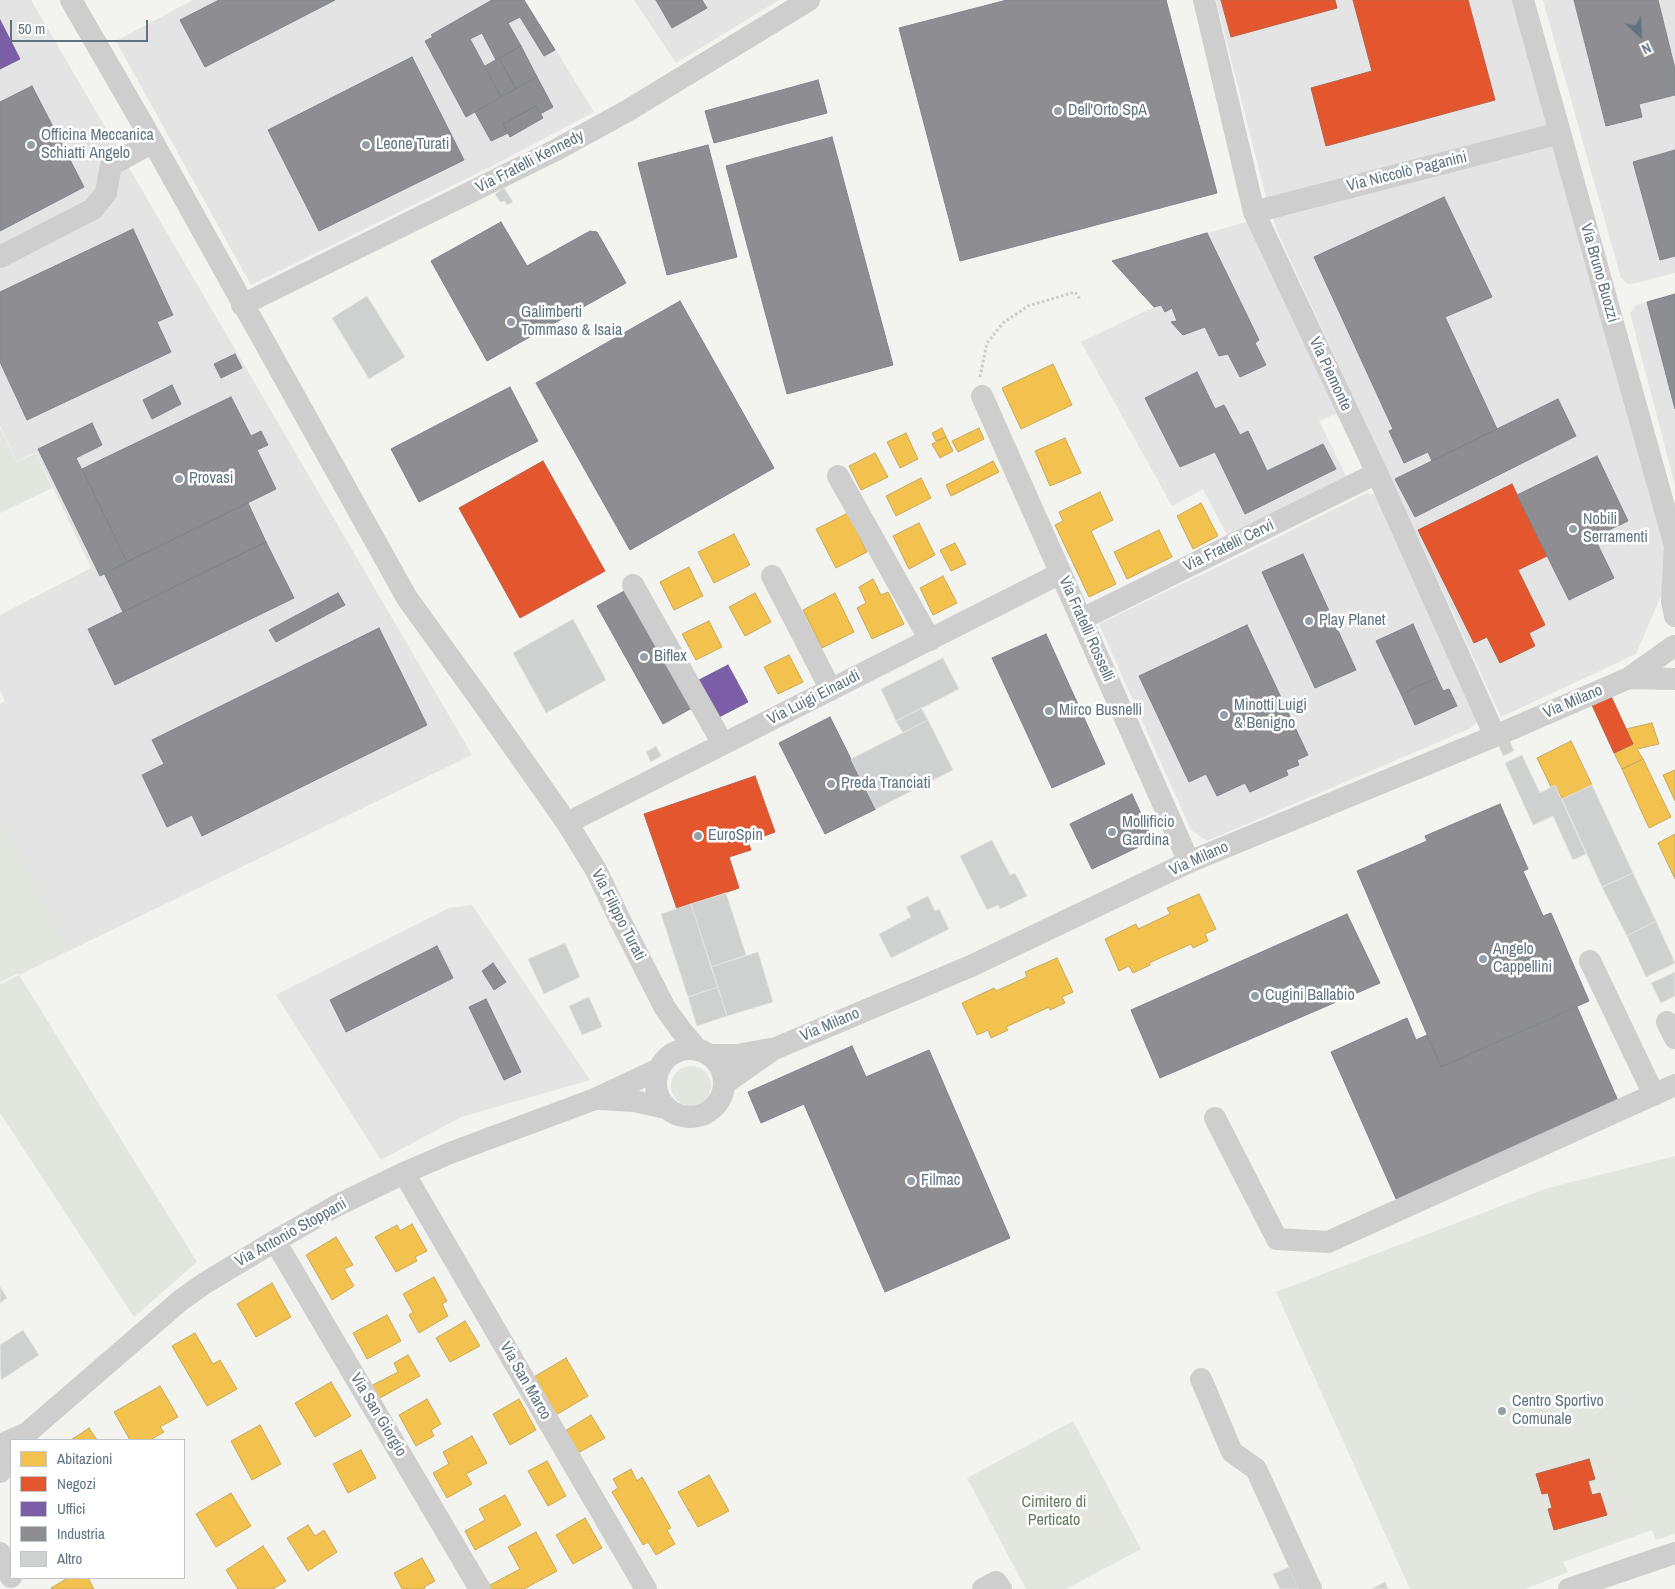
<!DOCTYPE html>
<meta charset="utf-8">
<style>
body{margin:0}
#map{position:relative;width:1675px;height:1589px;overflow:hidden;background:#f3f3f0;font-family:"Archivo Narrow",sans-serif}
canvas{display:block}
.legend{position:absolute;left:10px;top:1439px;width:175px;height:140px;box-sizing:border-box;background:#fff;border:1px solid #bfc7cd;margin:0;padding:6px 9px;list-style:none;font-size:15px;color:#607383}
.legend li{display:flex;align-items:center;gap:10px;height:25px}
.legend b{width:25px;border:1px solid #bfc7cd}
.north{position:absolute;left:1615px;top:10px;width:50px;height:50px;-webkit-text-stroke:4px #fff;paint-order:stroke;rotate:155deg;font-size:14px;font-weight:700;line-height:20px;text-align:center;color:#607383}
.north::after{content:'';display:block;margin:auto;width:18px;height:22px;background:#607383;clip-path:polygon(50% 0,100% 100%,50% 72%,0 100%)}
.scale{position:absolute;left:10px;top:20px;width:138px;height:22px;box-sizing:border-box;border:2px solid #607383;border-top:0;padding-left:6px;font-size:15px;line-height:18px;white-space:nowrap;color:#607383;-webkit-text-stroke:4px #fff;paint-order:stroke}
</style>
<div id="map">
<canvas width="1675" height="1589"></canvas>
<ul class="legend">
<li><b style="height:14px;background:#f2c14e"></b>Abitazioni</li>
<li><b style="height:14px;background:#e4572e"></b>Negozi</li>
<li><b style="height:14px;background:#7b5ea7"></b>Uffici</li>
<li><b style="height:14px;background:#8d8d92"></b>Industria</li>
<li><b style="height:14px;background:#cfd0d0"></b>Altro</li>
</ul>
<div class="north">N</div>
<div class="scale">50 m</div>
</div>
<script>
const context = document.querySelector('canvas').getContext('2d');
context.lineJoin = 'round';
function fill(path, color) { context.fillStyle = color; context.fill(path, 'evenodd'); }
const shape = rows => new Path2D(rows.map(r => 'M' + r).join(''));
function stroke(path, color, width, dash) { context.strokeStyle = color; context.lineWidth = width; context.lineCap = dash ? 'butt' : 'round'; context.setLineDash(dash || []); context.stroke(path); }
function write(font, color, halo, rows, align = 'center') {
  context.font = font + ' "Archivo Narrow",sans-serif'; context.lineWidth = 5; context.setLineDash([]); context.textBaseline = 'middle'; context.strokeStyle = halo; context.fillStyle = color; for (const [text, x, y, turn = 0] of rows) {
    context.save(); context.translate(x, y); context.rotate((+turn || 0) * Math.PI / 180); context.textAlign = isNaN(turn) ? turn : align; if (halo) context.strokeText(text, 0, 0); context.fillText(text, 0, 0); context.restore();
  }
}
fill(shape([
 [0,0,31,0,472,755,19,975,0,939,0,704,5,701,0,690,0,615,91,568,36,452,17,461,0,426],
 [193,0,525,0,594,112,492,166,251,285,116,41],
 [634,0,779,0,676,63],
 [1216,0,1515,0,1665,550,1663,591,1636,654,1501,717,1278,233,1266,197],
 [1543,0,1675,0,1675,273,1636,283,1628,284,1621,278],
 [1249,221,1340,412,1319,421,1347,478,1228,537,1203,489,1172,506,1081,342,1154,307,1112,261],
 [1675,294,1675,485,1630,313,1636,305],
 [1367,493,1378,496,1478,721,1469,729,1207,841,1191,830,1099,624,1236,558],
 [472,905,590,1080,461,1117,381,1160,276,995,449,908]
]), '#e3e4e3');
fill(shape([
 [0,428,17,462,36,453,52,488,0,513],
 [0,817,68,949,0,982],
 [19,975,197,1262,134,1317,0,1113,0,985],
 '671 1086a20 20 0 1 1 40 0a20 20 0 1 1-40 0Z',
 [1675,1156,1675,1534,1656,1540,1652,1530,1563,1562,1568,1572,1525,1589,1410,1589,1276,1292,1548,1188],
 [1073,1421,1141,1549,1066,1589,1026,1589,967,1478]
]), '#e2e6de');
const homes = shape([
 [1053,364,1072,405,1021,429,1002,388,1053,364],
 [942,428,946,437,936,441,932,433,942,428],
 [979,428,984,439,958,452,952,441,979,428],
 [906,433,918,459,900,468,887,442,906,433],
 [946,437,953,451,940,458,932,444,946,437],
 [1065,438,1081,473,1050,486,1035,451,1065,438],
 [875,453,888,477,861,490,849,466,875,453],
 [993,461,999,472,951,496,946,485,993,461],
 [921,478,931,498,896,516,886,496,921,478],
 [1100,492,1113,520,1091,531,1116,584,1089,597,1055,525,1063,521,1059,512,1100,492],
 [1201,503,1218,536,1193,549,1177,516,1201,503],
 [848,513,867,552,836,568,816,529,848,513],
 [919,523,935,555,909,569,893,536,919,523],
 [1159,530,1172,557,1127,579,1114,552,1159,530],
 [734,534,750,565,714,583,698,552,734,534],
 [955,543,966,564,951,571,940,550,955,543],
 [689,567,703,596,674,610,660,582,689,567],
 [943,576,957,603,933,615,920,588,943,576],
 [873,579,881,595,888,592,904,624,872,639,857,608,866,603,859,587,873,579],
 [755,593,771,622,745,636,729,607,755,593],
 [835,593,854,632,822,648,803,610,835,593],
 [709,621,722,647,696,660,682,634,709,621],
 [789,655,803,682,778,694,764,667,789,655],
 [1652,723,1659,744,1637,749,1643,759,1622,769,1614,753,1633,744,1626,729,1652,723],
 [1571,741,1592,785,1562,799,1555,785,1551,787,1537,758,1571,741],
 [1643,759,1671,817,1649,828,1622,769,1643,759],
 [1675,770,1675,801,1663,775,1675,770],
 [1675,834,1675,879,1658,843,1675,834],
 [1199,894,1216,929,1205,934,1208,941,1193,948,1191,944,1149,963,1150,965,1133,973,1129,966,1119,971,1105,939,1136,924,1138,929,1170,914,1167,908,1199,894],
 [1057,958,1073,992,1062,997,1065,1003,1050,1010,1049,1007,1006,1027,1008,1030,991,1038,988,1030,977,1035,962,1003,994,988,996,991,1027,977,1025,972,1057,958],
 [412,1224,427,1251,415,1257,417,1261,396,1272,375,1237,397,1225,400,1231,412,1224],
 [336,1237,353,1265,344,1269,354,1286,332,1300,306,1255,336,1237],
 [434,1277,447,1301,442,1304,448,1316,419,1333,409,1315,413,1312,403,1294,434,1277],
 [272,1283,291,1317,256,1337,237,1304,272,1283],
 [387,1315,401,1341,367,1359,353,1333,387,1315],
 [465,1321,480,1346,450,1362,436,1338,465,1321],
 [195,1333,213,1364,220,1360,237,1389,207,1406,172,1346,195,1333],
 [408,1355,420,1376,378,1399,371,1386,398,1372,394,1363,408,1355],
 [566,1358,588,1396,554,1416,532,1378,566,1358],
 [331,1382,351,1416,315,1437,295,1403,331,1382],
 [160,1386,178,1417,160,1427,164,1432,150,1440,130,1440,114,1412,160,1386],
 [427,1399,441,1424,431,1430,434,1436,416,1446,399,1415,427,1399],
 [519,1399,536,1430,510,1445,493,1414,519,1399],
 [591,1415,605,1438,578,1453,565,1431,591,1415],
 [260,1425,281,1464,252,1480,231,1441,260,1425],
 [89,1428,97,1440,71,1440,89,1428],
 [472,1436,487,1463,466,1474,472,1484,447,1498,433,1473,449,1464,443,1452,472,1436],
 [361,1450,376,1478,348,1493,333,1464,361,1450],
 [547,1461,566,1496,548,1506,528,1471,547,1461],
 [631,1469,637,1481,642,1477,671,1528,667,1530,675,1544,656,1555,648,1542,643,1545,612,1492,618,1488,613,1479,631,1469],
 [709,1475,729,1511,698,1527,678,1492,709,1475],
 [231,1493,251,1526,216,1547,196,1514,231,1493],
 [505,1495,521,1525,475,1550,465,1531,485,1520,479,1509,505,1495],
 [585,1518,602,1548,573,1564,556,1535,585,1518],
 [308,1525,315,1536,324,1530,337,1552,308,1571,287,1538,308,1525],
 [536,1532,557,1571,524,1589,490,1589,488,1586,520,1569,508,1547,536,1532],
 [263,1546,286,1581,273,1589,238,1589,226,1570,263,1546],
 [422,1558,435,1581,424,1587,425,1589,402,1589,394,1573,422,1558],
 [68,1578,88,1578,94,1589,52,1589,51,1588,68,1578]
]);
fill(homes, '#f2c14e');
stroke(homes, '#c6aa5e', 1);
const shops = shape([
 [1221,0,1335,0,1337,8,1231,37,1221,0],
 [1353,0,1468,0,1495,100,1326,146,1311,88,1372,71,1353,0],
 [543,461,605,571,520,618,459,508,543,461],
 [1512,484,1547,556,1518,570,1545,625,1529,633,1535,646,1500,663,1487,637,1474,643,1418,530,1512,484],
 [1610,694,1633,744,1614,753,1591,703,1610,694],
 [755,776,775,832,748,842,751,850,729,857,739,888,677,909,644,814,755,776],
 [1589,1459,1595,1479,1588,1481,1592,1495,1600,1493,1607,1515,1554,1530,1548,1509,1552,1508,1548,1493,1542,1494,1536,1474,1589,1459]
]);
fill(shops, '#e4572e');
stroke(shops, '#bc5f48', 1);
const offices = shape([
 [0,20,20,59,0,69,0,20],
 [728,665,748,702,719,717,699,680,728,665]
]);
fill(offices, '#7b5ea7');
stroke(offices, '#73649c', 1);
const industry = shape([
 [219,0,335,0,205,67,180,20,219,0],
 [492,0,524,0,555,50,544,56,520,17,508,23,521,46,496,60,482,33,470,39,501,97,466,117,425,41,433,37,431,35,492,0],
 [656,0,702,0,707,8,672,28,656,0],
 [1007,0,1166,0,1217,193,960,261,899,28,1007,0],
 [1574,0,1658,0,1675,69,1675,95,1639,104,1642,117,1606,126,1574,0],
 [521,46,537,77,516,89,499,58,521,46],
 [412,57,464,160,319,231,268,130,412,57],
 [499,58,516,89,501,97,485,66,499,58],
 [537,77,553,107,540,114,536,106,503,124,508,133,491,141,475,112,537,77],
 [818,80,827,113,714,143,705,111,818,80],
 [32,86,84,187,0,231,0,102,32,86],
 [536,106,543,118,510,137,503,124,536,106],
 [832,137,893,365,787,394,726,166,832,137],
 [708,145,737,257,667,275,638,163,708,145],
 [1675,150,1675,256,1660,260,1633,162,1675,150],
 [1444,197,1492,297,1445,317,1497,429,1432,461,1428,452,1404,463,1389,431,1393,429,1314,257,1444,197],
 [501,222,527,266,590,231,597,232,626,283,487,361,431,261,501,222],
 [133,229,173,315,157,322,171,352,27,420,0,362,0,292,133,229],
 [1207,233,1259,340,1255,343,1266,365,1240,377,1228,354,1219,356,1205,327,1183,335,1171,322,1177,321,1172,308,1165,312,1161,305,1154,307,1112,261,1207,233],
 [1675,294,1675,409,1647,302,1675,294],
 [680,301,774,468,630,550,536,383,680,301],
 [235,354,242,368,221,378,214,364,235,354],
 [1197,372,1215,409,1224,405,1240,435,1248,431,1267,471,1323,444,1336,469,1245,514,1215,452,1180,467,1145,398,1197,372],
 [172,385,181,404,152,419,143,400,172,385],
 [510,387,538,441,419,502,391,449,510,387],
 [231,397,251,436,261,431,268,445,257,450,276,489,127,562,82,469,231,397],
 [1558,399,1576,436,1415,517,1395,479,1558,399],
 [92,423,102,445,76,458,127,562,100,576,38,449,92,423],
 [1597,456,1628,521,1594,537,1614,578,1569,600,1517,495,1597,456],
 [248,503,266,542,123,612,104,573,248,503],
 [266,542,294,598,115,685,88,629,266,542],
 [1303,554,1356,670,1315,688,1262,572,1303,554],
 [626,590,692,708,663,724,597,606,626,590],
 [338,593,345,605,276,642,269,630,338,593],
 [1413,624,1437,678,1401,694,1376,641,1413,624],
 [1247,625,1308,755,1297,760,1299,765,1286,770,1288,775,1250,792,1245,783,1217,796,1206,774,1189,782,1139,676,1247,625],
 [379,628,427,725,202,836,192,815,167,827,142,775,164,764,152,740,379,628],
 [1046,634,1105,764,1052,788,992,658,1046,634],
 [1437,678,1443,691,1449,689,1457,706,1415,725,1401,694,1437,678],
 [830,717,876,809,825,834,779,743,830,717],
 [1132,794,1153,840,1092,869,1070,824,1132,794],
 [1500,804,1528,869,1523,871,1543,916,1551,913,1589,1001,1441,1067,1357,871,1427,841,1425,836,1500,804],
 [1347,914,1380,983,1160,1078,1131,1010,1347,914],
 [437,946,453,978,346,1032,330,1000,437,946],
 [493,963,506,982,494,990,482,971,493,963],
 [486,999,521,1072,504,1080,469,1007,486,999],
 [1577,1007,1619,1103,1397,1201,1331,1052,1407,1018,1416,1040,1427,1035,1441,1067,1577,1007],
 [852,1046,866,1077,929,1050,1010,1238,885,1292,804,1104,761,1123,748,1092,852,1046]
]);
fill(industry, '#8d8d92');
stroke(industry, '#80858e', 1);
const building = shape([
 [504,188,513,202,507,205,505,201,500,202,495,194,504,188],
 [367,296,405,357,369,379,332,318,367,296],
 [573,619,606,680,546,713,513,653,573,619],
 [943,658,959,689,896,721,881,689,943,658],
 [921,708,928,720,903,733,896,721,921,708],
 [928,720,953,770,876,809,851,759,928,720],
 [1509,739,1514,751,1503,756,1498,744,1509,739],
 [656,746,661,756,651,762,646,752,656,746],
 [1522,755,1540,793,1555,785,1586,854,1573,860,1553,816,1533,825,1505,763,1522,755],
 [1592,785,1633,873,1602,887,1562,799,1592,785],
 [992,840,1010,875,1015,873,1027,896,1000,909,998,905,987,910,960,856,992,840],
 [1633,873,1656,921,1627,936,1602,887,1633,873],
 [726,893,746,955,711,967,691,904,726,893],
 [928,896,935,911,939,909,949,929,891,958,879,934,911,917,906,907,928,896],
 [691,904,718,987,688,997,661,914,691,904],
 [1656,921,1675,963,1646,977,1627,936,1656,921],
 [565,943,580,977,544,994,528,959,565,943],
 [758,952,773,1002,727,1016,711,967,758,952],
 [1675,972,1675,996,1661,1003,1651,983,1675,972],
 [718,987,727,1016,697,1026,688,997,718,987],
 [589,997,602,1027,582,1035,569,1006,589,997],
 [0,1287,7,1298,0,1303,0,1287],
 [23,1330,39,1355,1,1380,0,1345,23,1330],
 [1289,1567,1299,1589,1280,1589,1273,1574,1289,1567],
 [1385,1582,1388,1589,1373,1589,1373,1588,1385,1582]
]);
fill(building, '#cfd0d0');
stroke(building, '#e2e2e0', 1);
stroke(shape([
 [980,377,987,343,1003,323,1028,306,1075,292,1080,299]
]), '#cacbcb', 3, [2.5, 2.5]);
stroke(shape([
 [71,0,153,142,407,598,477,695,567,823,596,870,619,918,665,1008,681,1030,698,1050],
 [1204,0,1254,212,1377,473,1495,736],
 [1523,0,1675,546],
 [1254,212,1560,133],
 [0,257,93,209,106,193,111,165,153,142],
 [242,305,556,150,627,111,809,0],
 [982,396,1189,862],
 [838,476,930,640],
 [1675,546,1672,601,1675,616],
 [772,576,831,690],
 [633,585,723,744],
 [1082,619,1377,473],
 [1629,678,1675,679],
 [567,823,1061,573],
 [1590,961,1654,1095],
 [1667,1022,1675,1038],
 '656 1083a34 34 0 1 1 68 0a34 34 0 1 1-68 0Z',
 [709,1055,737,1055,770,1049],
 [724,1084,774,1049,971,966,1189,862,1495,736,1629,678,1674,646],
 [599,1099,634,1101,666,1108],
 [1215,1118,1277,1239,1328,1242,1675,1085],
 [404,1173,646,1589],
 [275,1241,480,1589],
 [1201,1379,1232,1452,1256,1469,1311,1589],
 [22,1440,27,1433,181,1300,205,1283,275,1241,336,1206,404,1173,450,1153,595,1099,659,1069],
 [0,1445,27,1433],
 [0,1472,11,1456],
 [0,1553,3,1563,11,1577],
 [983,1589,996,1582,1001,1589],
 [1569,1589,1675,1553]
]), '#cececf', 22);
for (const [x, y, r, color] of [
 [1058,111,5,"#93a0a9"],
 [31,145,5,"#93a0a9"],
 [366,145,5,"#93a0a9"],
 [511,322,5,"#93a0a9"],
 [179,479,5,"#93a0a9"],
 [1573,529,5,"#93a0a9"],
 [1309,621,5,"#93a0a9"],
 [644,657,5,"#93a0a9"],
 [1049,711,5,"#93a0a9"],
 [1224,715,5,"#93a0a9"],
 [831,784,5,"#93a0a9"],
 [1112,832,5,"#93a0a9"],
 [698,836,5,"#93a0a9"],
 [1483,959,5,"#93a0a9"],
 [1255,996,5,"#93a0a9"],
 [911,1181,5,"#93a0a9"],
 [1502,1411,5,"#93a0a9"]
]) { const dot = new Path2D(); dot.arc(x, y, r, 0, 2 * Math.PI); context.fillStyle = color; context.fill(dot); stroke(dot, '#fff', 2); }
write('16px', '#607383', '#fff', [
 ["Dell'Orto SpA",1068,111],
 ["Officina Meccanica",41,136],
 ["Schiatti Angelo",41,154],
 ["Leone Turati",376,145],
 ["Galimberti",521,313],
 ["Tommaso & Isaia",521,331],
 ["Provasi",189,479],
 ["Nobili",1583,520],
 ["Serramenti",1583,538],
 ["Play Planet",1319,621],
 ["Biflex",654,657],
 ["Minotti Luigi",1234,706],
 ["& Benigno",1234,724],
 ["Mirco Busnelli",1059,711],
 ["Preda Tranciati",841,784],
 ["Mollificio",1122,823],
 ["Gardina",1122,841],
 ["EuroSpin",708,836],
 ["Angelo",1493,950],
 ["Cappellini",1493,968],
 ["Cugini Ballabio",1265,996],
 ["Filmac",921,1181],
 ["Centro Sportivo",1512,1402],
 ["Comunale",1512,1420]
], 'left');
write('16px', '#607383', '#fff', [
 ["Via Fratelli Kennedy",530,162,-27],
 ["Via Niccolò Paganini",1407,172,-14],
 ["Via Bruno Buozzi",1599,273,74],
 ["Via Piemonte",1330,374,65],
 ["Via Fratelli Cervi",1229,546,-26],
 ["Via Fratelli Rosselli",1086,629,66],
 ["Via Luigi Einaudi",814,698,-27],
 ["Via Milano",1573,702,-23],
 ["Via Milano",1199,859,-24],
 ["Via Filippo Turati",618,915,63],
 ["Via Milano",830,1025,-23],
 ["Via Antonio Stoppani",291,1233,-29],
 ["Via San Marco",525,1381,60],
 ["Via San Giorgio",378,1415,59]
]);
write('16px', '#647a5f', '#fff', [
 ["Cimitero di",1054,1503],
 ["Perticato",1054,1521]
]);
</script>
